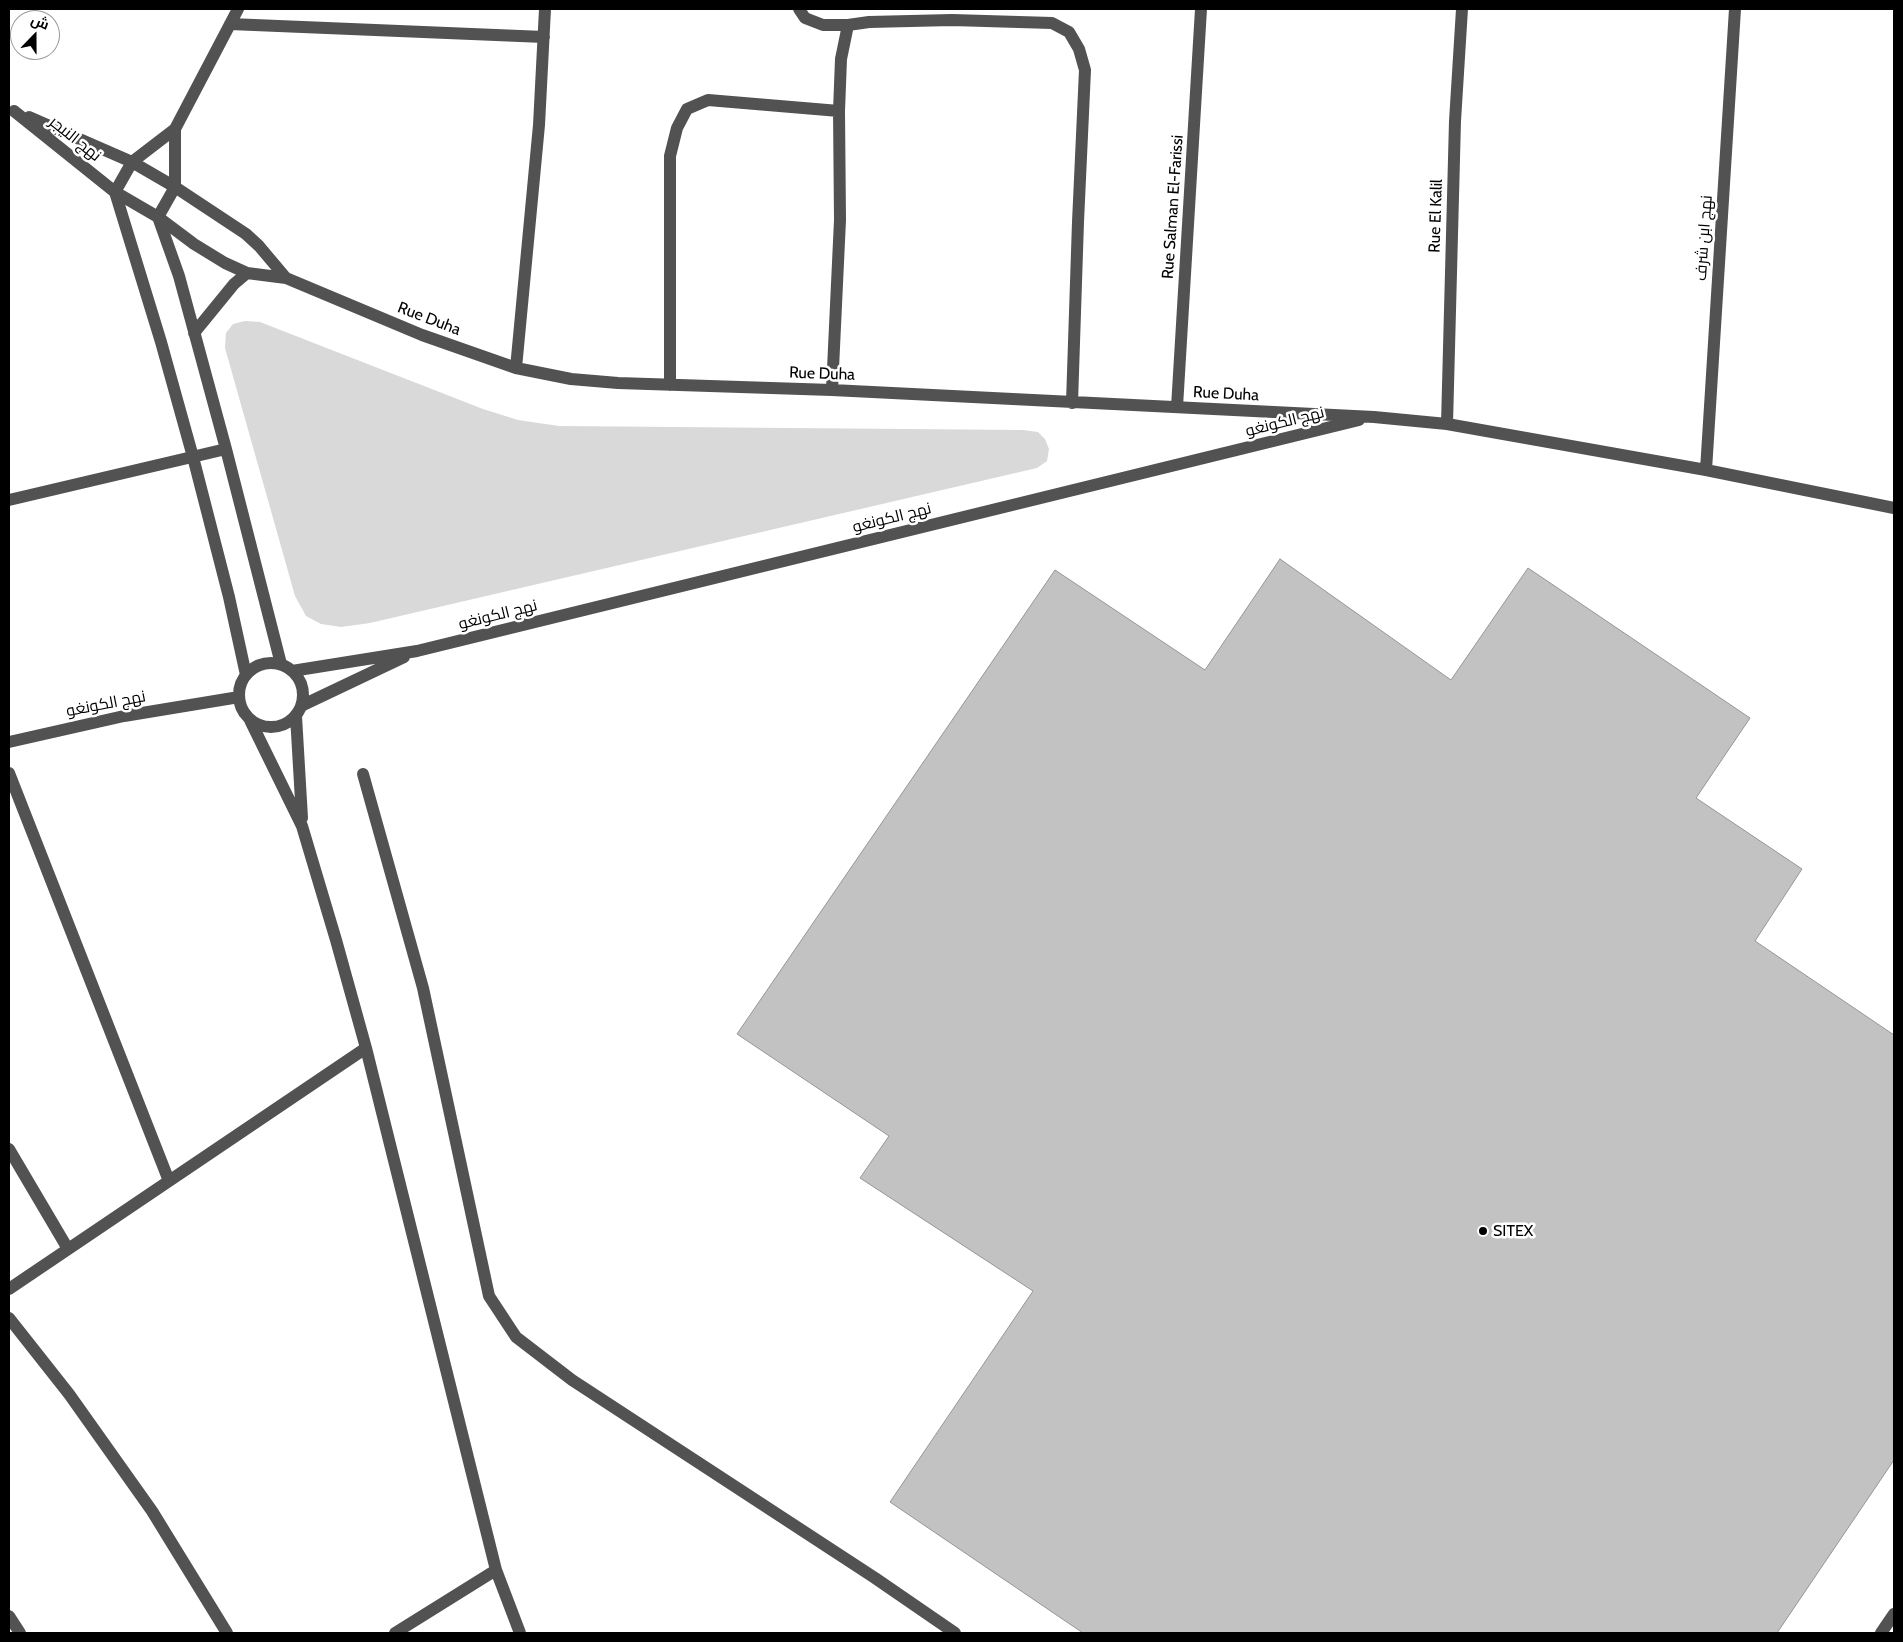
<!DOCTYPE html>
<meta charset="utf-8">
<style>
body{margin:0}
#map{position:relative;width:1903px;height:1642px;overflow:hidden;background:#fff;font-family:Cabin,Cairo,sans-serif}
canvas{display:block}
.frame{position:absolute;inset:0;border:10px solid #000;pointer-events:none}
.north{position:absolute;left:10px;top:10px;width:50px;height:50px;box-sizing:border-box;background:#fff;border:1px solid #999;border-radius:50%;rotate:22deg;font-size:14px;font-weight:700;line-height:20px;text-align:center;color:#000}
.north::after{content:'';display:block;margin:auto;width:18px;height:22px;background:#000;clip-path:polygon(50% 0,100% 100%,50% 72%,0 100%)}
</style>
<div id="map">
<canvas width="1903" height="1642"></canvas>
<div class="frame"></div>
<div class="north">ش</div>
</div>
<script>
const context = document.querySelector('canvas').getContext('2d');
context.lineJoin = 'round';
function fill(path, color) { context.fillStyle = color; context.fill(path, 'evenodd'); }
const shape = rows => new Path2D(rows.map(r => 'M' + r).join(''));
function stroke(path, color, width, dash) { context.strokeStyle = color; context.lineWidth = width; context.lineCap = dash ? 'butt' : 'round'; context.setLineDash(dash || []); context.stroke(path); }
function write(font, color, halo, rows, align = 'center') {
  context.font = font + ' Cabin,Cairo,sans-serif'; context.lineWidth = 5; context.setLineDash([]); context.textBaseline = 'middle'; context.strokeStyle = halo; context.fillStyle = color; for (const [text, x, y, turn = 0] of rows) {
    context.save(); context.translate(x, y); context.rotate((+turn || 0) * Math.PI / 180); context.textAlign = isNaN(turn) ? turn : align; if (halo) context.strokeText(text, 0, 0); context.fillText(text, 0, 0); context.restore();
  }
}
fill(shape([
 [245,321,260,322,483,409,518,420,559,426,1023,430,1038,432,1045,439,1049,449,1047,461,1037,468,370,623,341,627,321,624,306,616,295,596,225,348,226,333,233,324]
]), '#d9d9d9');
const building = shape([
 [1280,559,1451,680,1528,568,1750,718,1696,798,1802,869,1755,941,1894,1035,1894,1460,1777,1633,1083,1633,890,1502,1033,1291,860,1178,889,1136,737,1034,1055,570,1205,670,1280,559]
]);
fill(building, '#c2c2c2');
stroke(building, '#969696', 1);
stroke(shape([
 [238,9,175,129,132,162,115,192,161,342,193,457,229,597,246,675],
 [799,9,805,18,823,25,848,25,869,22,952,20,1052,23,1069,32,1079,49,1085,70,1078,222,1072,403],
 [230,24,544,37],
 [14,111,115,192,158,217,194,244,225,263,247,273,286,278,422,335,516,368,571,379,618,383,832,390,1374,417,1447,424,1706,470,1894,508],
 [29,117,132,162,175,187,246,234,259,246,286,278],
 [175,129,175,187,158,217,179,276,226,449,281,664],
 [194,333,234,284,247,273],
 [516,368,539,125,545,9],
 [670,385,670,156,677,128,687,109,708,100,839,111],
 [832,390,840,220,839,111,841,59,848,25],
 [1177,407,1201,9],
 [1447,424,1455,121,1462,9],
 [1706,470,1735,9],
 [9,500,226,449],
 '239 695a32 32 0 1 1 64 0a32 32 0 1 1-64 0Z',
 [292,671,417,651,1359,420],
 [303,705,404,657],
 [296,716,302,818],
 [250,720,302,826,336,940,366,1048,496,1570,520,1633],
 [9,742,124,716,239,697],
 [9,773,169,1181],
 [363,774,423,988,489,1296,516,1337,572,1380,875,1578,955,1633],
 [9,1149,68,1249],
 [9,1289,366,1048],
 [9,1318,69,1394,152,1511,227,1633],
 [9,1616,20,1633],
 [395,1633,496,1570],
 [1881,1633,1894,1614]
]), '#525252', 12);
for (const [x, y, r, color] of [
 [1483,1231,5,"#000"]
]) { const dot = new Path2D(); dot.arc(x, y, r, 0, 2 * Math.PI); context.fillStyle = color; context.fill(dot); stroke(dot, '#fff', 2); }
write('16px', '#000', '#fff', [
 ["نهج النيجر",75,139,39],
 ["Rue Salman El-Farissi",1173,207,-86],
 ["Rue El Kalil",1436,216,-88],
 ["نهج ابن شرف",1704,238,-86],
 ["Rue Duha",429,319,21],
 ["Rue Duha",822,374,2],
 ["Rue Duha",1226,394,3],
 ["نهج الكونغو",1285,422,-14],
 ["نهج الكونغو",892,518,-14],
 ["نهج الكونغو",498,615,-14],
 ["نهج الكونغو",106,704,-11]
]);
write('16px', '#000', '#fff', [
 ["SITEX",1493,1231]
], 'left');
</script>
